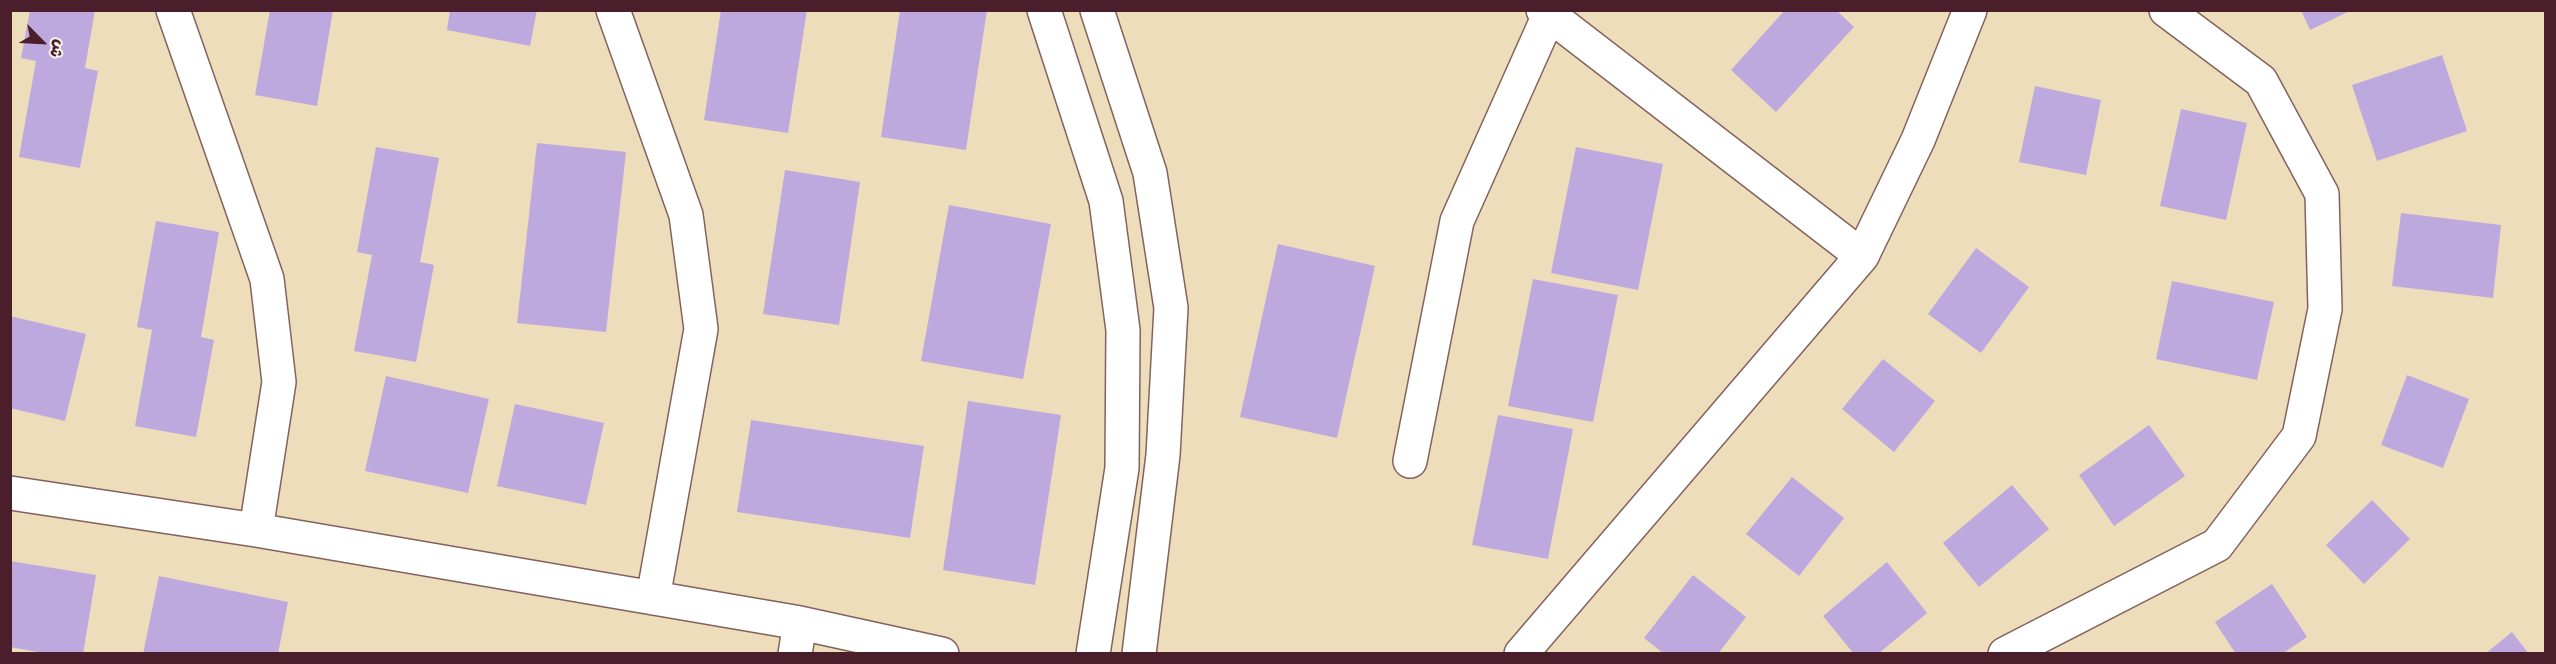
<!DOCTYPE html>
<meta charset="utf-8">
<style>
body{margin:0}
#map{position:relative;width:2556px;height:664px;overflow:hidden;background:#edddbb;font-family:Mali,"Playpen Sans Arabic",sans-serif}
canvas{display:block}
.frame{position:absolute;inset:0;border:12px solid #4a1f2b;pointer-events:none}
.north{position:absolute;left:12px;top:12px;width:60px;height:60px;-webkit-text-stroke:4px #f7f3e8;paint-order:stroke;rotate:114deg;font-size:16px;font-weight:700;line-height:24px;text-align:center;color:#4a1f2b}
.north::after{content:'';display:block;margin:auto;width:21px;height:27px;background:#4a1f2b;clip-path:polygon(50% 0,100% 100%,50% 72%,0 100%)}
</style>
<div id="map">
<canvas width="2556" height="664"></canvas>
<div class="frame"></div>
<div class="north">ش</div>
</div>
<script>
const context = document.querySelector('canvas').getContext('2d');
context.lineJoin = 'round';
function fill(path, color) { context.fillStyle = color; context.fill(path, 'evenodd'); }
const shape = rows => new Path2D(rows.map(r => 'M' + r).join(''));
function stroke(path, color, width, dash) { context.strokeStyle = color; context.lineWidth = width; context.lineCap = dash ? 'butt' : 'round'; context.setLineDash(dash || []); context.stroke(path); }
fill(shape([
 [30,10,95,10,85,68,98,71,80,168,19,157,36,61,21,58],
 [270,10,333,10,317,106,255,95],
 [450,10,537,10,530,46,447,30],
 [721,10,807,10,788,133,704,120],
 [900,10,987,10,966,150,881,137],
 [1785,10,1836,10,1854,27,1776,112,1731,70],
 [2301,10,2352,10,2310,30],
 [2442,55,2467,131,2377,161,2352,85],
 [2035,86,2101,100,2086,175,2019,162],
 [2181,109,2247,123,2226,220,2160,206],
 [537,143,626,152,606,332,517,323],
 [376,147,439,158,420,262,434,265,416,362,354,351,372,255,357,252],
 [1576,147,1663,164,1638,290,1551,273],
 [785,170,860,182,839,325,763,314],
 [949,205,1051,224,1023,379,921,361],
 [2401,213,2501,225,2493,298,2392,286],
 [156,221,219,232,201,337,214,340,196,437,135,426,152,330,137,327],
 [1278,244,1375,266,1337,438,1240,417],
 [1976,248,2029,287,1981,353,1928,314],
 [1533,279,1618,295,1593,422,1508,406],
 [2172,281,2274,302,2257,380,2156,359],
 [10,316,86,334,65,421,10,408],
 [1883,359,1935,401,1894,452,1842,409],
 [2407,375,2469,399,2443,468,2381,445],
 [386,376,489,399,468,493,365,471],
 [968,401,1061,415,1035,585,943,570],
 [515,404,604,423,586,505,497,486],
 [1498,415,1573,429,1548,559,1472,545],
 [751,420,924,446,910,538,737,512],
 [2149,425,2185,476,2114,526,2079,475],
 [1792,477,1844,518,1799,576,1746,534],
 [2012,485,2049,529,1979,587,1943,543],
 [2372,500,2410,539,2364,584,2326,545],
 [10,561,96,575,83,654,49,654,10,647],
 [1887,562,1927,613,1878,654,1854,654,1823,616],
 [1693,575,1746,617,1718,654,1664,654,1644,638],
 [159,576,288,602,278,654,143,654],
 [2272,584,2307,637,2282,654,2236,654,2215,622],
 [2512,632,2529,654,2485,654]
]), '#bea9df');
const street = shape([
 [173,10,267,279,279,382,256,530],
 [613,10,686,215,701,329,653,598],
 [1044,10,1106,201,1123,330,1122,468,1093,654],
 [1097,10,1150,173,1171,308,1163,455,1139,654],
 [1543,10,1862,256],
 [1410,461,1457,221,1549,15],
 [10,493,256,530,800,623,942,654],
 [795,654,800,623],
 [1521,654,1862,256,1918,140,1970,10],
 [2005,654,2217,545,2299,436,2325,309,2322,194,2261,81,2166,10]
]);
stroke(street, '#83625d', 36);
stroke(street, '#fff', 33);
</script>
